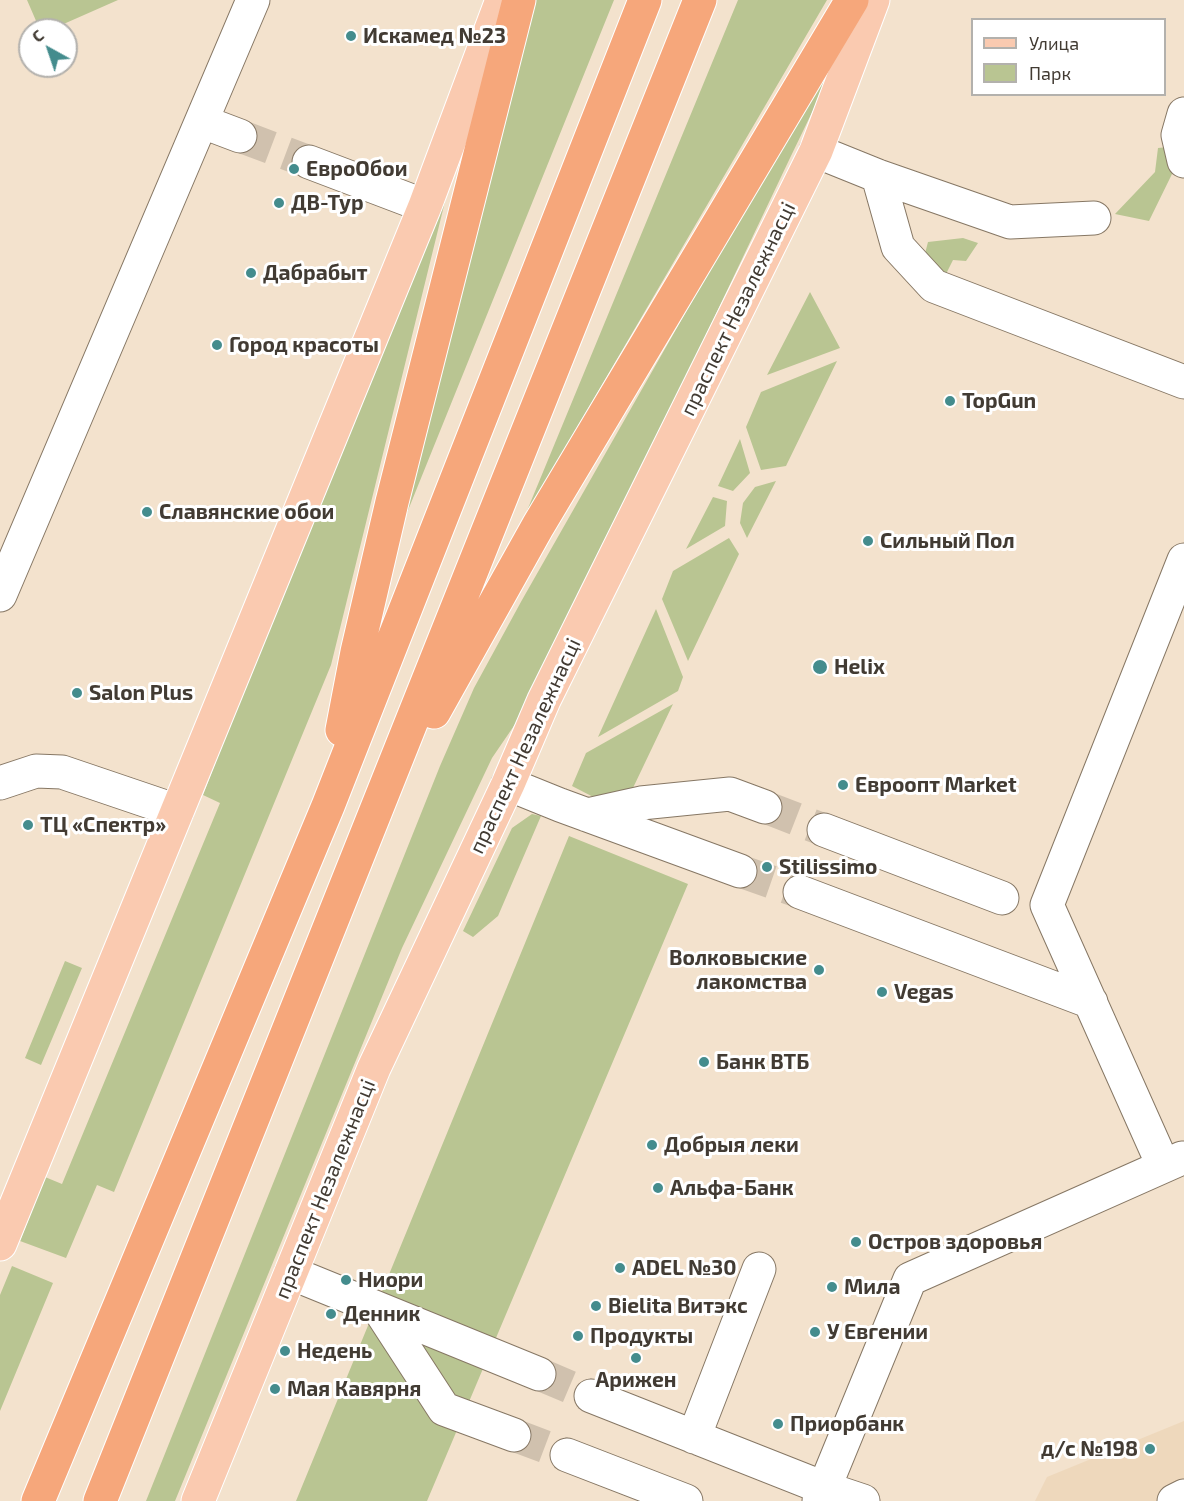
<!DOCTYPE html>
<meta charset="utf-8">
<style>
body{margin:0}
#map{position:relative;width:1184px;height:1501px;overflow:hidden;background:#f3e2cd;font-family:"Exo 2",sans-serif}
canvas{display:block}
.legend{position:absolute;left:971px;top:18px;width:195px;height:78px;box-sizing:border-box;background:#fff;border:2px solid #b3b1ad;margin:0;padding:8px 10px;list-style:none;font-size:18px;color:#423b33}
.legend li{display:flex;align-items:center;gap:12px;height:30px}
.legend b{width:30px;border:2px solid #b3b1ad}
.north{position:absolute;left:18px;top:18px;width:60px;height:60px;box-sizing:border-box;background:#fff;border:2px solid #b3b1ad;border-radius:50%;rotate:320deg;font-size:16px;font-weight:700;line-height:24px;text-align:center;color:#423b33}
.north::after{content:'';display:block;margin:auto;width:21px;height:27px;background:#448c8d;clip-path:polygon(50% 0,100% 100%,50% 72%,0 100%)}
</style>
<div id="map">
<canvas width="1184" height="1501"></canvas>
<ul class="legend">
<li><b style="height:8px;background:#facab0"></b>Улица</li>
<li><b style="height:16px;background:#b9c592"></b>Парк</li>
</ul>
<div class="north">С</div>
</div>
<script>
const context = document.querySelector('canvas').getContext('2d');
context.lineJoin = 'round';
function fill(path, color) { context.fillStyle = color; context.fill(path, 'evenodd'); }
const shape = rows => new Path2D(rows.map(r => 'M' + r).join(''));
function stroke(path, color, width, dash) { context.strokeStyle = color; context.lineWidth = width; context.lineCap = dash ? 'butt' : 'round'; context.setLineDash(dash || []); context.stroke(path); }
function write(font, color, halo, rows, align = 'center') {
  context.font = font + ' "Exo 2",sans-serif'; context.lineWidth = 6; context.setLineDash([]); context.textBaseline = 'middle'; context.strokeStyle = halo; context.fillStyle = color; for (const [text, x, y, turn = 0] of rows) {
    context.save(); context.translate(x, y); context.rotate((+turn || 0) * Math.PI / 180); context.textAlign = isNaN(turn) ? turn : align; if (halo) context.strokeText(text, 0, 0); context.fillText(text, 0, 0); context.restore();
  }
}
fill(shape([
 [1184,1421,1184,1501,1035,1501,1047,1477]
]), '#eed8bc');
fill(shape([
 [27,0,118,0,50,30,40,30],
 [533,0,614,0,392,550],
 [738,0,827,0,524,518],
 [843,36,818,100,790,158,535,695,492,758,402,948,175,1501,146,1501,440,766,474,688,522,600],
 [469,104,331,665,114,1192,97,1185,66,1258,20,1241,45,1177,62,1184,220,803,203,795],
 [1168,147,1172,174,1149,221,1115,214,1155,172,1158,148],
 [963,238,978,243,966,261,953,260,941,284,921,269,928,242],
 [810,292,840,348,767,375],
 [837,361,786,466,761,470,746,427,761,392],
 [740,439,750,473,733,491,718,486],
 [776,481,747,538,740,523,743,503,755,487],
 [713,497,727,501,725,526,686,549],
 [729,538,739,554,688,661,662,599,673,571],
 [656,609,683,677,678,691,598,737],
 [673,704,632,790,603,802,572,786,586,753],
 [532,814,541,816,498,916,473,937,463,931,512,828],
 [569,836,688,884,427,1501,296,1501],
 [65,961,82,968,41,1065,25,1058],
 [12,1266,53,1283,0,1411,0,1295]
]), '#b9c592');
stroke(shape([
 [240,136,309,162],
 [765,807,824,830],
 [740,871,800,892],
 [539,1374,591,1396],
 [514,1435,567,1455]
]), '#d0c1ae', 33, [33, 16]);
const minor = shape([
 [1184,114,1178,135,1184,161],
 [203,122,240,136],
 [816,151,878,176,1010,222,1094,218],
 [309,162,425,206],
 [878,176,898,247,934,286,1184,382],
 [0,595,253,0],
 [0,783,36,771,62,772,177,811],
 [508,784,560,805,740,871],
 [587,815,641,803,730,794,765,807],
 [824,830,1002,898],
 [800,892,1091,1002],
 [1163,1165,1047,905,1184,560],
 [291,1273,539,1374],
 [379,1309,444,1409,514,1435],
 [591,1396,824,1488,863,1501],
 [694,1437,759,1269],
 [567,1455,686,1501],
 [819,1501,910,1279,1182,1158],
 [1174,1501,1184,1496]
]);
const major = shape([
 [0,1244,425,206,502,0],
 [198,1501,374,1068,508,784,544,700,816,151,873,0]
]);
const highway = shape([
 [434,712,538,526,852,0],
 [342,730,357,652,392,502,519,0],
 [38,1501,328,806,645,0],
 [100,1501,700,0]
]);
stroke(minor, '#867764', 35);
stroke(major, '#fff', 35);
stroke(highway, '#fff', 35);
stroke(minor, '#fff', 33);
stroke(major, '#facab0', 33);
stroke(highway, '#f6a77b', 33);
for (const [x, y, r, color] of [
 [351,36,6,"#448c8d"],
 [294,169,6,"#448c8d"],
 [279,203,6,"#448c8d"],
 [251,273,6,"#448c8d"],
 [217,345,6,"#448c8d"],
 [950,401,6,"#448c8d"],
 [147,512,6,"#448c8d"],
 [868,541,6,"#448c8d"],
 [820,667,8,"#448c8d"],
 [77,693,6,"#448c8d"],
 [843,785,6,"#448c8d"],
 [28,825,6,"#448c8d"],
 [767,867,6,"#448c8d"],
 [819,970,6,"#448c8d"],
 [882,992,6,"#448c8d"],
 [704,1062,6,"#448c8d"],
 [652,1145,6,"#448c8d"],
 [658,1188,6,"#448c8d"],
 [856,1242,6,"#448c8d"],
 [620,1268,6,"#448c8d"],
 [346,1280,6,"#448c8d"],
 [832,1287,6,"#448c8d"],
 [596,1306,6,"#448c8d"],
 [331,1314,6,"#448c8d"],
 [815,1332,6,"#448c8d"],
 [578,1336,6,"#448c8d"],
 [285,1351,6,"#448c8d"],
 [636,1358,6,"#448c8d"],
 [275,1389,6,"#448c8d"],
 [778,1424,6,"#448c8d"],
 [1150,1449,6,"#448c8d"]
]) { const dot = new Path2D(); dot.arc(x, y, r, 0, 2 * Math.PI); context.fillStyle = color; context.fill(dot); stroke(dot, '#fff', 2); }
write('bold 21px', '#423b33', '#fff', [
 ["Искамед №23",363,36],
 ["ЕвроОбои",306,169],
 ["ДВ-Тур",291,203],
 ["Дабрабыт",263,273],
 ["Город красоты",229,345],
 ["TopGun",962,401],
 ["Славянские обои",159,512],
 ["Сильный Пол",880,541],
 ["Helix",834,667],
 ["Salon Plus",89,693],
 ["Евроопт Market",855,785],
 ["ТЦ «Спектр»",40,825],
 ["Stilissimo",779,867],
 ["Волковыские",807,958,"right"],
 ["лакомства",807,982,"right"],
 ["Vegas",894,992],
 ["Банк ВТБ",716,1062],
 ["Добрыя леки",664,1145],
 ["Альфа-Банк",670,1188],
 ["Остров здоровья",868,1242],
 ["ADEL №30",632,1268],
 ["Ниори",358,1280],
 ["Мила",844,1287],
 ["Bielita Витэкс",608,1306],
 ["Денник",343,1314],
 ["У Евгении",827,1332],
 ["Продукты",590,1336],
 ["Недень",297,1351],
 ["Арижен",636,1380,"center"],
 ["Мая Кавярня",287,1389],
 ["Приорбанк",790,1424],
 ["д/с №198",1138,1449,"right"]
], 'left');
write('21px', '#423b33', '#fff', [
 ["праспект Незалежнасці",738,309,-64],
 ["праспект Незалежнасці",525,746,-65],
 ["праспект Незалежнасці",325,1189,-68]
]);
</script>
